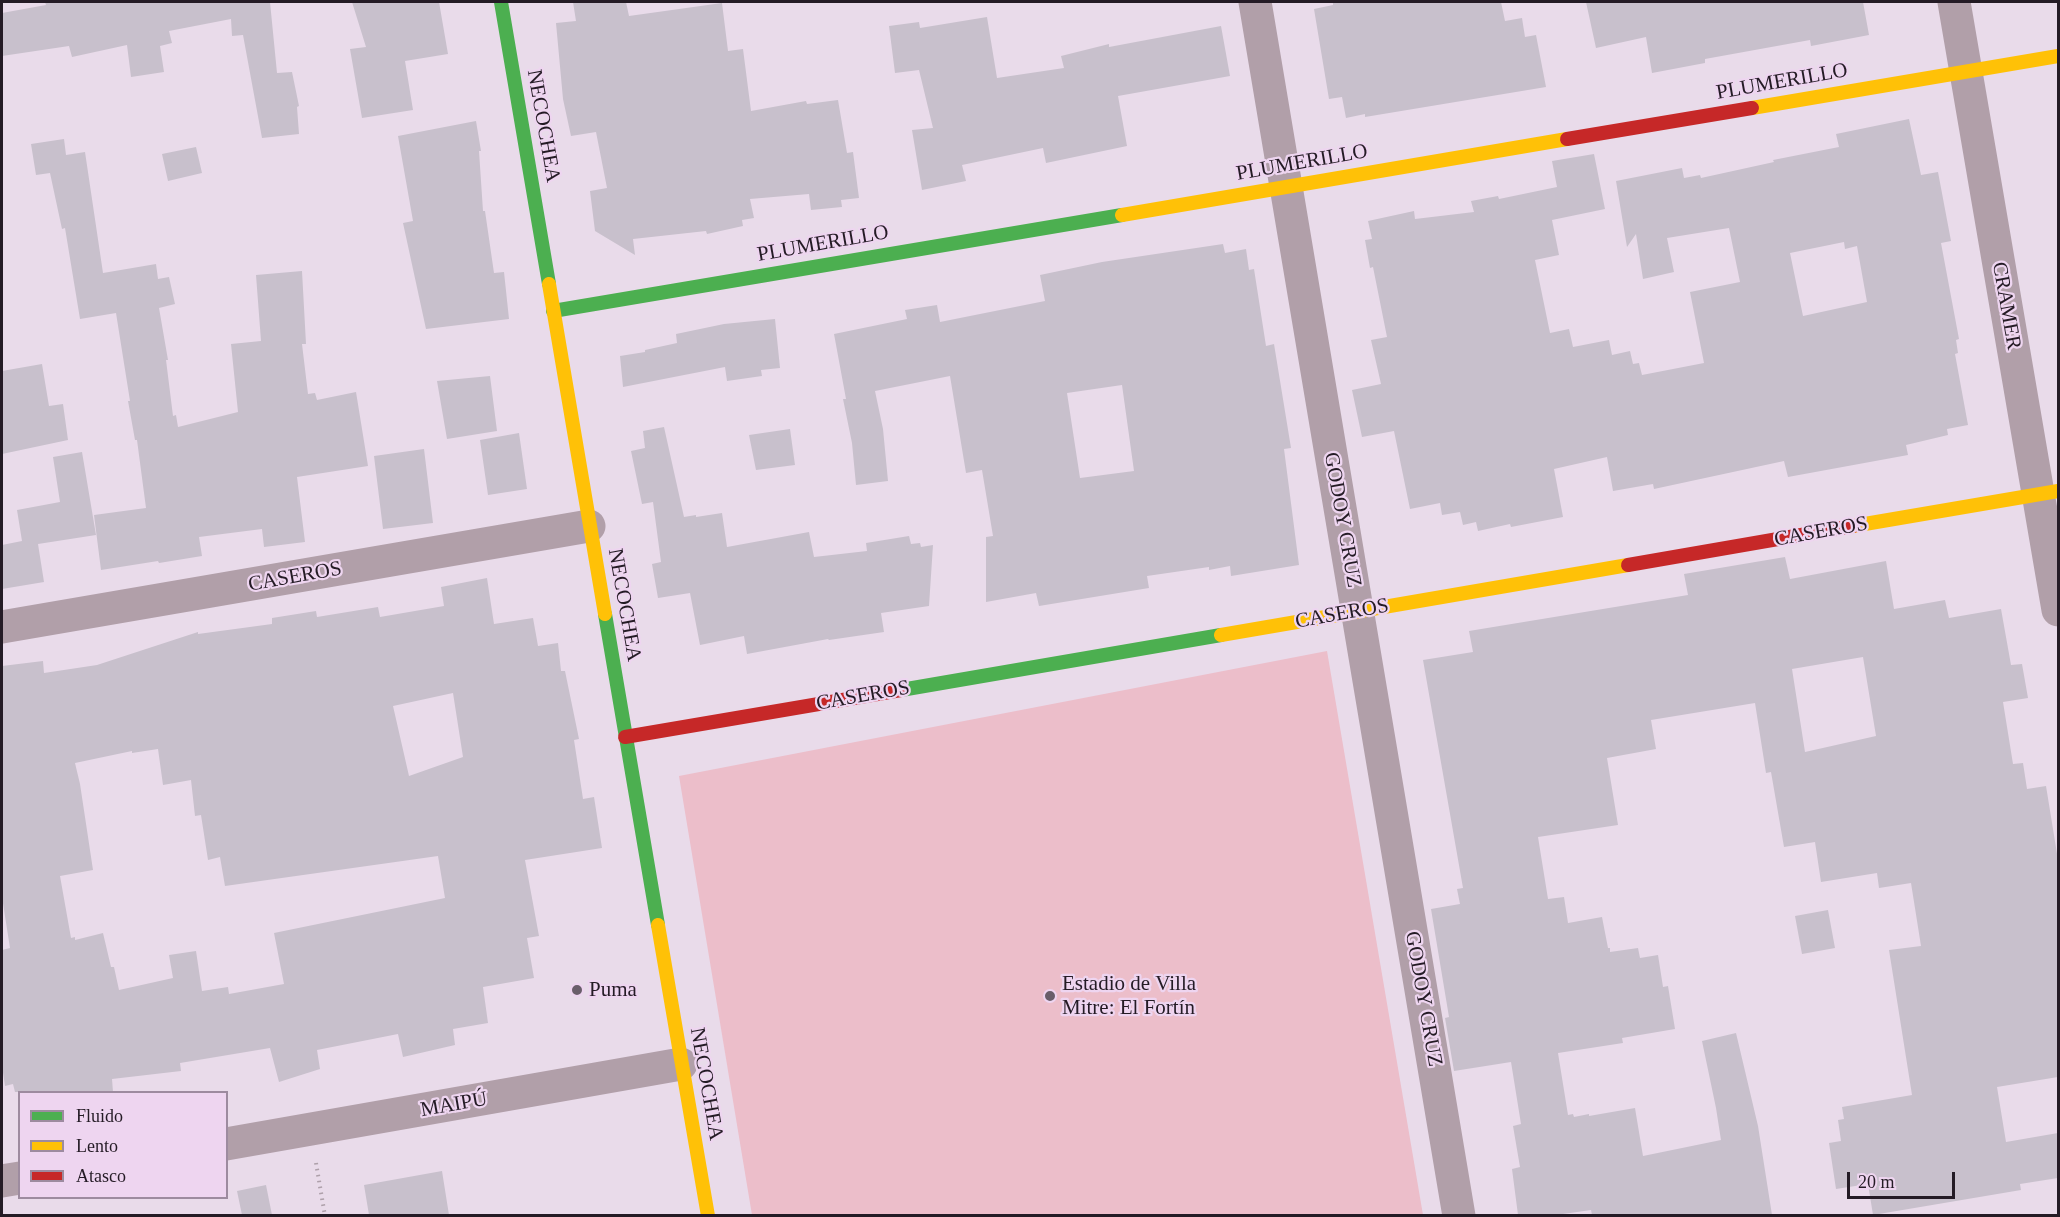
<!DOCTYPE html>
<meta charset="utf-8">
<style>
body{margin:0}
#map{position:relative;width:2060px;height:1217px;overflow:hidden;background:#e9dbea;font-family:Georgia,serif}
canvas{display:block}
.frame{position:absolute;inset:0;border:3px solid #241b25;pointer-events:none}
.legend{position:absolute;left:18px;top:1091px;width:210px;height:108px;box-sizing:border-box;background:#eed5f0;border:2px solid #9d8b9f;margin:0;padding:8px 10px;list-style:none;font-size:18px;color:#241b25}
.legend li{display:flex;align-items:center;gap:12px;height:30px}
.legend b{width:30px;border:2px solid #9d8b9f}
.scale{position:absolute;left:1847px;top:1172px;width:108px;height:27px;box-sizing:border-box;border:3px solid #241b25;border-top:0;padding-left:8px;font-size:18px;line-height:21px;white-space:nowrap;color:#241b25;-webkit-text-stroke:4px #eed5f0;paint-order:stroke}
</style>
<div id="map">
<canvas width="2060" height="1217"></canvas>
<div class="frame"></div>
<ul class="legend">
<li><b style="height:8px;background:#4caf50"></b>Fluido</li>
<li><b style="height:8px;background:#ffc107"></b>Lento</li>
<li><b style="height:8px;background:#c62828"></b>Atasco</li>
</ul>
<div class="scale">20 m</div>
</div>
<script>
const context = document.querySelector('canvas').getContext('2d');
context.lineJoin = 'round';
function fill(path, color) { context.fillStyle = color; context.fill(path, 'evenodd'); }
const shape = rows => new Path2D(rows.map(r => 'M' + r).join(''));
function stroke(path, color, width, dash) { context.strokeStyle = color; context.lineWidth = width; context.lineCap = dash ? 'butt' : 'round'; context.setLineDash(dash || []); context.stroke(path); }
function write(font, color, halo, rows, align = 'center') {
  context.font = font + ' Georgia,serif'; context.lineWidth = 4.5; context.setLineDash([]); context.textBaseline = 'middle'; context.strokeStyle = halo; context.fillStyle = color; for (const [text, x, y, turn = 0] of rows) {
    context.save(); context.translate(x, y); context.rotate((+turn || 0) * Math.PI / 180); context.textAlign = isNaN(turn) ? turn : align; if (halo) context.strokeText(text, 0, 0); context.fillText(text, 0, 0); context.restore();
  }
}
fill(shape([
 [1327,651,1423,1215,752,1215,679,776]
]), '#ecbeca');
fill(shape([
 [45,2,270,2,277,73,292,72,299,106,297,107,299,134,262,138,243,35,232,36,231,19,169,31,172,43,160,46,164,72,131,77,127,45,72,57,69,46,2,56,2,13,46,5],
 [352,2,439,2,448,54,405,61,413,110,362,118,350,49,366,47],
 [573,2,626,2,629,16,722,3,728,51,743,49,751,111,806,101,807,104,838,100,847,153,853,152,859,198,841,200,842,207,811,210,809,194,750,199,754,218,742,220,743,226,707,234,706,231,633,239,635,255,595,231,590,191,607,188,596,132,571,136,563,99,556,23,576,21],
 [1333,2,1501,2,1505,21,1522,18,1525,37,1536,35,1546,87,1365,117,1365,114,1346,118,1342,97,1329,99,1314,9,1333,5],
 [1586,2,1863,2,1869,35,1811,46,1810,40,1705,59,1705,63,1652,73,1646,37,1596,48],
 [987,17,997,78,1064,68,1061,56,1109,44,1109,47,1221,26,1230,76,1118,96,1127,146,1046,163,1043,148,962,165,966,181,922,190,912,130,933,128,919,70,895,73,889,26,919,22,920,28],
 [1909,119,1921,175,1938,172,1951,241,1941,243,1959,339,1956,340,1958,353,1955,354,1968,425,1947,429,1948,435,1906,445,1908,455,1788,477,1784,461,1654,489,1653,484,1613,491,1607,457,1554,469,1563,517,1511,527,1510,524,1478,531,1476,522,1463,525,1460,512,1442,515,1440,503,1410,509,1394,431,1362,437,1352,390,1381,384,1371,340,1387,337,1373,267,1370,268,1365,240,1372,239,1368,221,1414,211,1415,219,1474,212,1471,201,1498,196,1499,199,1557,187,1552,161,1594,154,1605,209,1552,220,1559,255,1535,260,1550,333,1569,329,1573,347,1609,340,1612,355,1630,351,1633,364,1639,363,1642,375,1704,363,1690,292,1740,282,1729,228,1667,238,1674,272,1643,279,1636,234,1627,247,1616,181,1682,168,1684,178,1700,175,1701,178,1774,162,1773,160,1839,147,1836,134],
 [1844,242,1845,249,1857,246,1867,302,1803,316,1790,253],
 [476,121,481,151,479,151,483,211,485,211,494,273,504,272,509,319,426,329,403,223,413,221,398,136],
 [64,139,66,155,85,152,103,273,156,264,158,279,169,277,175,304,159,308,168,360,166,360,173,416,176,415,178,427,238,412,231,344,261,341,256,275,302,271,306,344,302,344,308,394,315,393,317,400,356,392,368,466,297,477,305,542,264,547,262,529,199,537,202,556,159,563,158,561,101,570,94,515,146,508,137,440,135,440,128,401,130,401,116,313,80,319,65,228,62,229,50,173,36,175,31,144],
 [196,147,202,173,168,181,162,154],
 [1223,244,1225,253,1246,249,1249,270,1254,269,1266,346,1274,344,1291,448,1284,449,1299,565,1231,576,1230,566,1209,570,1209,567,1147,576,1149,588,1039,606,1036,593,986,602,986,537,993,536,982,470,966,473,950,376,875,391,883,429,888,481,856,485,852,443,843,399,846,399,834,334,907,319,905,310,937,305,940,322,1045,301,1040,275,1102,262],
 [1122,385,1134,471,1080,478,1067,393],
 [775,319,780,368,761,370,762,376,727,381,725,367,623,387,620,356,645,352,645,350,677,343,676,334,724,324],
 [42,364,49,406,63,404,68,440,2,454,2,371],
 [490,376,497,431,447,439,437,381],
 [664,427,684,517,696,515,696,517,722,513,727,547,809,532,814,557,867,551,866,543,909,536,911,544,920,543,921,547,933,545,929,606,881,613,884,632,829,640,828,639,747,654,744,636,700,645,690,593,658,598,652,564,661,562,653,502,642,504,631,451,645,448,643,431],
 [790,429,795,465,756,470,749,435],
 [519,433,527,489,488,495,480,440],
 [424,449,433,523,383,529,374,456],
 [82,452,96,535,38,544,44,582,2,589,2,545,22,541,17,510,60,502,53,457],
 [1785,557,1790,579,1886,561,1894,609,1945,600,1949,618,2001,609,2011,665,2022,664,2028,698,2003,702,2013,764,2023,763,2027,789,2046,786,2058,860,2058,1077,1997,1087,2006,1142,2058,1133,2058,1178,2020,1184,2021,1190,1873,1215,1868,1184,1836,1189,1829,1143,1841,1141,1838,1120,1844,1119,1842,1107,1912,1095,1889,950,1921,946,1911,883,1879,888,1877,873,1821,882,1815,842,1784,847,1771,772,1766,773,1755,703,1651,720,1656,749,1607,758,1618,825,1538,837,1548,899,1564,897,1568,923,1602,917,1608,948,1610,948,1610,952,1638,948,1640,958,1658,955,1663,987,1668,986,1675,1029,1622,1038,1623,1043,1558,1053,1568,1115,1573,1114,1574,1117,1589,1114,1589,1116,1635,1108,1643,1156,1721,1140,1716,1108,1702,1041,1736,1033,1758,1126,1772,1215,1592,1215,1591,1210,1556,1215,1518,1215,1512,1169,1520,1167,1513,1126,1521,1124,1511,1062,1454,1071,1445,1018,1449,1017,1431,909,1460,904,1457,889,1463,888,1423,660,1473,652,1469,631,1688,595,1684,574],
 [1863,657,1876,736,1805,752,1792,669],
 [487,578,494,624,533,618,538,646,558,643,561,671,565,671,579,739,574,740,583,799,594,797,602,848,525,860,539,936,527,938,534,978,483,987,488,1023,453,1029,455,1045,403,1057,398,1034,317,1050,320,1069,279,1082,270,1048,180,1063,181,1071,112,1079,113,1092,15,1092,13,1084,5,1086,2,1066,2,950,10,948,2,897,2,666,43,661,44,673,97,665,198,632,198,634,272,624,272,618,316,611,317,617,378,607,380,617,444,606,441,587],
 [453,693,463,757,409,776,393,706],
 [158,749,163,785,191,780,195,816,201,815,208,860,220,857,225,886,438,856,445,898,274,933,284,984,229,994,228,987,202,991,196,951,169,955,173,978,119,990,114,967,111,967,103,933,75,940,75,937,71,938,60,876,93,870,80,784,75,763,132,751,132,753],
 [1828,910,1835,948,1802,954,1795,916],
 [442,1171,449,1215,369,1215,364,1185],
 [266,1185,272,1215,242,1215,237,1191]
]), '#c8c0cc');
stroke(shape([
 [316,1163,325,1216]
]), '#aea0aa', 4, [1.5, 4.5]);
stroke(shape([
 [1255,2,1459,1216],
 [1954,2,2058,610],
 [2,627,589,526],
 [226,1144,681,1064],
 [2,1181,20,1178]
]), '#b19fa9', 33);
stroke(shape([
 [501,2,549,284],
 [553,311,1122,215],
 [605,614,658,925],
 [901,690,1221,635]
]), '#4caf50', 14);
stroke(shape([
 [1752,108,2058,56],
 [1122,215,1567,139],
 [549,284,605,614],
 [1853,526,2058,491],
 [1221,635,1628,565],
 [658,925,708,1216]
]), '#ffc107', 14);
stroke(shape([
 [1567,139,1752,108],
 [1628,565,1853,526],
 [625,737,901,690]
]), '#c62828', 14);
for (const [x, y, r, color] of [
 [577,990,6,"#695e6a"],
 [1050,996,6,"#695e6a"]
]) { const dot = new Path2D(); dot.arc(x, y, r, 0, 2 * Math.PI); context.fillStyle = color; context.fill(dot); stroke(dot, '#eed5f0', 2); }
write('21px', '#241b25', '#eed5f0', [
 ["PLUMERILLO",1782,82,-10],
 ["NECOCHEA",543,126,80],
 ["PLUMERILLO",1302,163,-10],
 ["PLUMERILLO",823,244,-10],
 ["CRAMER",2006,306,80],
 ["GODOY CRUZ",1342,520,80],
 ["CASEROS",1821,532,-10],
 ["CASEROS",295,577,-10],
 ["NECOCHEA",624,605,80],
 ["CASEROS",1342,614,-10],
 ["CASEROS",863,696,-10],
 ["GODOY CRUZ",1423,999,80],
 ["NECOCHEA",706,1084,80],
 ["MAIPÚ",454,1105,-10]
]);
write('21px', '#241b25', '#eed5f0', [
 ["Estadio de Villa",1062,984],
 ["Mitre: El Fortín",1062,1008],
 ["Puma",589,990]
], 'left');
</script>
